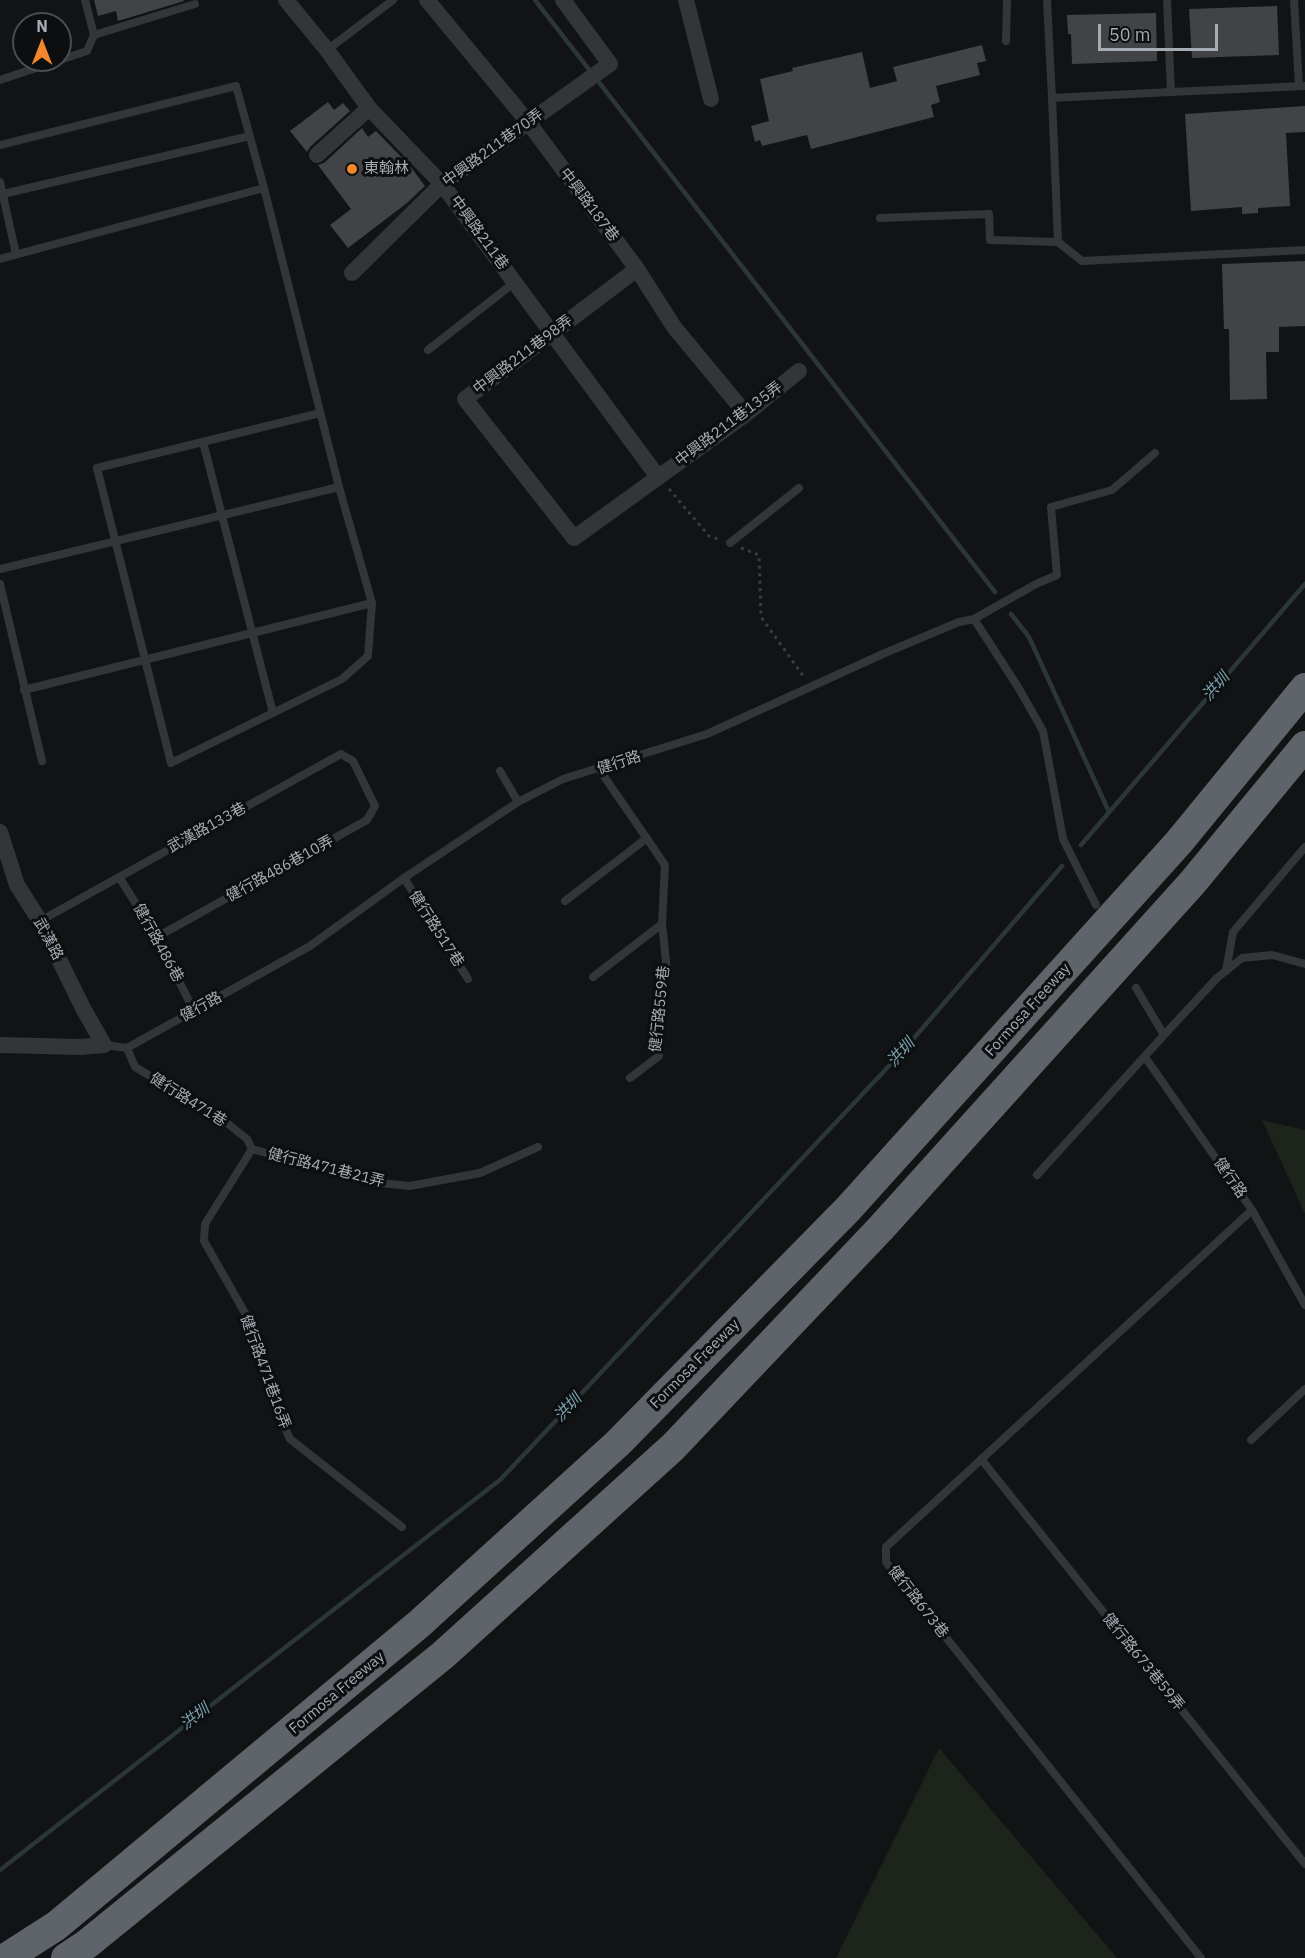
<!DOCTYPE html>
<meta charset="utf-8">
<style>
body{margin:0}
#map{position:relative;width:1305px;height:1958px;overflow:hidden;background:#121314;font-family:"IBM Plex Sans",sans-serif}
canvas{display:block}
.north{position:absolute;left:12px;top:12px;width:60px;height:60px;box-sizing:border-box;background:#0d0e0f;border:2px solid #494d51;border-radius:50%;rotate:0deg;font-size:16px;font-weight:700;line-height:24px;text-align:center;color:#a4acb4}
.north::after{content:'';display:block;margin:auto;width:21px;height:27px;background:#f1862d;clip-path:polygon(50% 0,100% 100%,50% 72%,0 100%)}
.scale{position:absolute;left:1098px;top:24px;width:120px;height:27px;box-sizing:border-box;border:3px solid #a4acb4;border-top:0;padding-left:8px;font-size:18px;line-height:21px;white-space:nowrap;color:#a4acb4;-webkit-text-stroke:4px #0d0e0f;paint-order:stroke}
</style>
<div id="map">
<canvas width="1305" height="1958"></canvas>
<div class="north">N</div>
<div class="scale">50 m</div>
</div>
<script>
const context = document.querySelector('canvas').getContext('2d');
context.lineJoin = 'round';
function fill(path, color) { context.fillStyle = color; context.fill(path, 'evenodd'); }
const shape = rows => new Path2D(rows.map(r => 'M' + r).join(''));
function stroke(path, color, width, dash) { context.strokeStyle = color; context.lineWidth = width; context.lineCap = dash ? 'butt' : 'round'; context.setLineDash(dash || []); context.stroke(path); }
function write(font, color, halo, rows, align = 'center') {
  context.font = font + ' "IBM Plex Sans","Noto Sans TC",sans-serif'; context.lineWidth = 6; context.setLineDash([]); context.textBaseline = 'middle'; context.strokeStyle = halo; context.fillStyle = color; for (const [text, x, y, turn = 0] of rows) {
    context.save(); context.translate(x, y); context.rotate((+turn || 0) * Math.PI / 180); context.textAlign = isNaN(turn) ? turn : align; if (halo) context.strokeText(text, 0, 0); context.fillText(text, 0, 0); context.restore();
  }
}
fill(shape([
 [1262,1120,1305,1130,1305,1214],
 [939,1748,1117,1958,836,1958]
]), '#1d241c');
stroke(shape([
 [535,0,995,592],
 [1011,614,1029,637,1109,812],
 [1081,845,1305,584],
 [0,1870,501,1479,902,1052,1062,866]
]), '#2b3639', 4.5);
fill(shape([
 [94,0,183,0,184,1,118,21,116,11,98,16],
 [1277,6,1279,55,1192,58,1189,9],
 [1156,13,1157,61,1072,64,1071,34,1068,34,1067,15],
 [982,45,986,61,977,63,980,75,936,86,940,102,931,105,934,117,811,149,807,135,762,146,760,140,755,142,751,126,769,121,760,79,793,71,792,68,862,52,870,88,897,81,893,67],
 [328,102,334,110,343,103,350,111,310,147,307,152,290,131],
 [1305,106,1305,132,1286,133,1290,206,1258,208,1258,213,1242,214,1242,207,1191,211,1185,114],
 [362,128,368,137,376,131,410,166,425,186,407,203,348,248,330,225,351,209,318,165,324,163],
 [1305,261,1305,326,1279,327,1279,352,1266,352,1267,399,1230,400,1229,329,1224,329,1222,264]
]), '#414347');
stroke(shape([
 [669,489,709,536,721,540],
 [741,548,759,555,761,617,804,677]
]), '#393c40', 3, [3, 4.5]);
stroke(shape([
 [85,0,94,35],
 [1047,0,1052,98],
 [1167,0,1171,92,1052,98,1058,242,1082,261,1305,250],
 [1294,0,1299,86],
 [1006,41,1007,0],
 [327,50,393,0],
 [60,60,87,51,94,35,195,4],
 [0,80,60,60],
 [1171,92,1305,86],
 [0,145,236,86,264,188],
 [0,182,16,254],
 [3,194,250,136],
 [880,218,989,214,990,240,1058,242],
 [0,259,264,188,339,487],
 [428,350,515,282],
 [320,413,97,468,171,763,342,679,368,656,372,603],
 [203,442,273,713],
 [730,543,799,488],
 [0,569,339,487,372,603,24,690],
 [0,584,42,761],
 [974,619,1036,584,1057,575,1051,507,1112,490,1155,453],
 [599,769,665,865,662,924,667,970,659,995,659,1056,630,1078],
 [500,771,518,802],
 [119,877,157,937,194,1011],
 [404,878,468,979],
 [565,901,647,838],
 [40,921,341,754,353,761,375,806,367,820,157,937],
 [1226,971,1233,932,1305,847],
 [593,977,662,924],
 [1164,1035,1217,978,1242,958,1272,955,1305,964],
 [104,1045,127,1048,310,946,404,878,518,802,563,779,707,734,885,653,959,622,974,619,1018,687,1043,731,1063,839,1096,905],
 [127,1048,135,1067,222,1119,247,1139,252,1149],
 [1145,1057,1252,1210,1305,1305],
 [252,1149,205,1224,204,1241,245,1313,268,1377,273,1401,290,1439,402,1527],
 [252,1149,371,1182,410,1186,480,1173,538,1147],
 [1037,1175,1164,1035,1136,988],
 [1251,1440,1305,1389],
 [981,1459,1305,1864],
 [1201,1958,886,1562,886,1547,1252,1210]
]), '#333539', 8);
stroke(shape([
 [286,0,327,50,369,108,442,184,658,477],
 [427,0,528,122,637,269,674,327,746,414],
 [686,0,711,99],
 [317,155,369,108],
 [637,269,465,399,574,538,746,414,799,371],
 [352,273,442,184,610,64,563,0],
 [0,832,17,885,40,921,84,1010,104,1045,80,1047,0,1045]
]), '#333539', 16);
stroke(shape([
 [6,1958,56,1926,419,1624,618,1443,848,1209,1179,842,1305,688],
 [66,1958,87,1944,443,1655,673,1447,881,1228,1193,882,1305,746]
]), '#5f646a', 30);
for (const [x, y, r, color] of [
 [352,169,6,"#f1862d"]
]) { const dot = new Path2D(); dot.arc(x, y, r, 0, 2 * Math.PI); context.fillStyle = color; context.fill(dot); stroke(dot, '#0d0e0f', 2); }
write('15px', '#a4acb4', '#0d0e0f', [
 ["中興路211巷70弄",493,148,-36],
 ["中興路187巷",589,205,53],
 ["中興路211巷",479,233,54],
 ["中興路211巷98弄",523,355,-37],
 ["中興路211巷135弄",729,424,-37],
 ["健行路",619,763,-18],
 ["武漢路133巷",207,828,-29],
 ["健行路486巷10弄",280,869,-29],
 ["健行路517巷",436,929,57],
 ["武漢路",48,939,62],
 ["健行路486巷",158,943,61],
 ["健行路",201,1007,-29],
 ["健行路559巷",660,1009,-84],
 ["Formosa Freeway",1028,1010,-48],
 ["健行路471巷",188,1100,32],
 ["健行路471巷21弄",326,1168,14],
 ["健行路",1230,1178,55],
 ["Formosa Freeway",695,1364,-45],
 ["健行路471巷16弄",265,1372,70],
 ["健行路673巷",918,1602,52],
 ["健行路673巷59弄",1143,1662,51],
 ["Formosa Freeway",337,1693,-40]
]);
write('15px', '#a4acb4', '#0d0e0f', [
 ["東翰林",364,169]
], 'left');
write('italic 16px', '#7aa2b0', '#0d0e0f', [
 ["洪圳",1216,687,-49],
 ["洪圳",901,1053,-48],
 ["洪圳",568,1408,-47],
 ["洪圳",195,1717,-38]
]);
</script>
